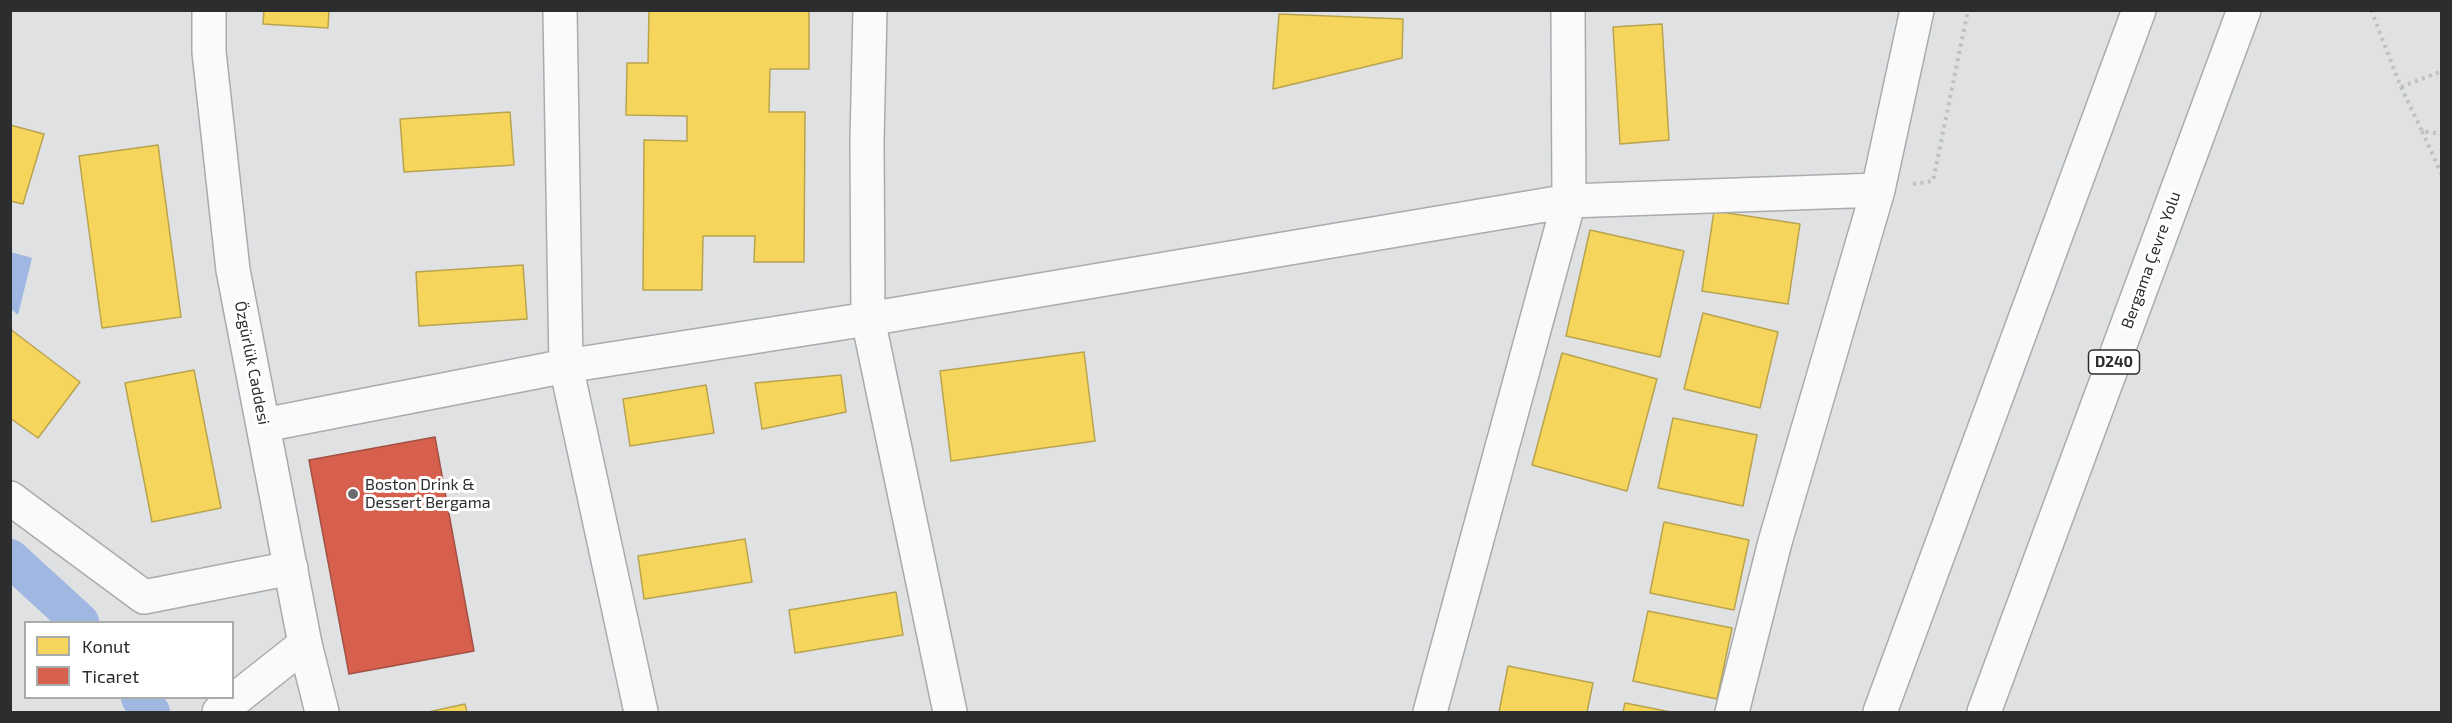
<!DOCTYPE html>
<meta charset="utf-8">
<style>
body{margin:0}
#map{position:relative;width:2452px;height:723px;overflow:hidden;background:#dfe1e3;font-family:"Exo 2",sans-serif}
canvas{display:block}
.frame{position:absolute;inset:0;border:12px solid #2b2d2e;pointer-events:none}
.legend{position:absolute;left:24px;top:621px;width:210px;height:78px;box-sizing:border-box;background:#fff;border:2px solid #aaabab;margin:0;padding:8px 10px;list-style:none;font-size:18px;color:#2b2d2e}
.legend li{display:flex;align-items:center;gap:12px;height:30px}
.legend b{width:30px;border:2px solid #aaabab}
</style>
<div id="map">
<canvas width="2452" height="723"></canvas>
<div class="frame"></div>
<ul class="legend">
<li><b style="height:16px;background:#f6d55c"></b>Konut</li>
<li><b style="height:16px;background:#d6604d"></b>Ticaret</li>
</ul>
</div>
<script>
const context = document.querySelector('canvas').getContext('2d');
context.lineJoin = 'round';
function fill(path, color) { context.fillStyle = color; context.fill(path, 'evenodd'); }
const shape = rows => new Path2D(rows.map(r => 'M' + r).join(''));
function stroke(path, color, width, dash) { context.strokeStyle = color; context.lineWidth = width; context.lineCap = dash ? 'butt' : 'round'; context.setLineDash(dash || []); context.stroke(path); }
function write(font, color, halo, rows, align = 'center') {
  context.font = font + ' "Exo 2",sans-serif'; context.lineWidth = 6; context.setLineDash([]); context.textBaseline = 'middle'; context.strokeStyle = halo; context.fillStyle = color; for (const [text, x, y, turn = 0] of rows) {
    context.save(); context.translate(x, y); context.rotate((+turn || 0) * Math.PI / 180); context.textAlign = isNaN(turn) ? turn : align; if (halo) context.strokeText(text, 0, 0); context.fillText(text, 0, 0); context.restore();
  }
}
fill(shape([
 [11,252,32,258,18,315,11,309]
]), '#a0b8e1');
const homes = shape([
 [264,10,329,10,328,28,263,24,264,10],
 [649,10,809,10,809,69,770,69,769,112,805,112,804,262,754,262,755,236,703,236,702,290,643,290,644,140,687,141,687,116,626,115,627,63,648,63,649,10],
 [1279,14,1403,19,1402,58,1273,89,1279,14],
 [1662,24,1669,140,1620,144,1613,27,1662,24],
 [510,112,514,165,404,172,400,119,510,112],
 [10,125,44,134,23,204,10,201,10,125],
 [158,145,181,317,102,328,79,156,158,145],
 [1714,211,1800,224,1788,304,1702,291,1714,211],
 [1590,230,1684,251,1660,357,1566,336,1590,230],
 [523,265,527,319,419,326,416,272,523,265],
 [1703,313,1778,332,1760,408,1684,389,1703,313],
 [10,329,80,382,38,438,10,418,10,329],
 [1084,352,1095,441,951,461,940,371,1084,352],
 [1562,353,1657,379,1627,491,1532,465,1562,353],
 [194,370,221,508,152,522,125,383,194,370],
 [841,375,846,412,762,429,755,383,841,375],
 [706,385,714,433,630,446,623,399,706,385],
 [1673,418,1757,435,1743,506,1658,488,1673,418],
 [1664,522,1749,540,1734,610,1650,593,1664,522],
 [745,539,752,582,644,599,638,556,745,539],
 [896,592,903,635,795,653,789,610,896,592],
 [1648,611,1732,628,1717,699,1633,681,1648,611],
 [1508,666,1593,683,1587,712,1499,712,1508,666],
 [1625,703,1671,712,1623,712,1625,703],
 [465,704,467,712,428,712,465,704]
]);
fill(homes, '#f6d55c');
stroke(homes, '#b9a34e', 1.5);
const shops = shape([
 [435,437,474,651,349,674,309,460,435,437]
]);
fill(shops, '#d6604d');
stroke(shops, '#a35144', 1.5);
stroke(shape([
 [10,558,80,622],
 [140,698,151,712]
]), '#a0b8e1', 38);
const minor = shape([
 [560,10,566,366,868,319,1569,201,1878,190],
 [870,10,867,141,868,319,950,712],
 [264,425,566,366,641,712],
 [10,498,144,597,291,568],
 [219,712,305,644],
 [1430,712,1569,201,1568,10],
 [1732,712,1775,542,1878,190,1917,10]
]);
const major = shape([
 [209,10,209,52,233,270,305,644,322,712]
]);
const highway = shape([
 [1880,712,2139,10],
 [1984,712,2244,10]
]);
stroke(minor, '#a9abad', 36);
stroke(major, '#a9abad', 36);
stroke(highway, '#a9abad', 36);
stroke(shape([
 [2371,10,2401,87,2422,131,2442,134],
 [2401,87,2442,71],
 [2422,131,2442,175],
 [1913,184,1933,181,1968,10]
]), '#bfc0c1', 4, [3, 4.5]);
stroke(minor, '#fafafb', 33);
stroke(major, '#fafafb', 33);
stroke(highway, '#fafafb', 33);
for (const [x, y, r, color] of [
 [353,494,6,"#6a6c6d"]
]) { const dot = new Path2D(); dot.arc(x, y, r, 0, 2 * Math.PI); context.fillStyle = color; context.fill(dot); stroke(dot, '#fff', 2); }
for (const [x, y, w] of [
 [2114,362,51]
]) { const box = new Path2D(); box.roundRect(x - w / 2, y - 12, w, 24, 4.5); context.fillStyle = '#fff'; context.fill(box); stroke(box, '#2b2d2e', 1.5); }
write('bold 15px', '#2b2d2e', null, [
 ["D240",2114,362]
]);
write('16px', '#2b2d2e', '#fff', [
 ["Bergama Çevre Yolu",2151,260,-70],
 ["Özgürlük Caddesi",252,363,79]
]);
write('16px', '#2b2d2e', '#fff', [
 ["Boston Drink &",365,485],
 ["Dessert Bergama",365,503]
], 'left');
</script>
